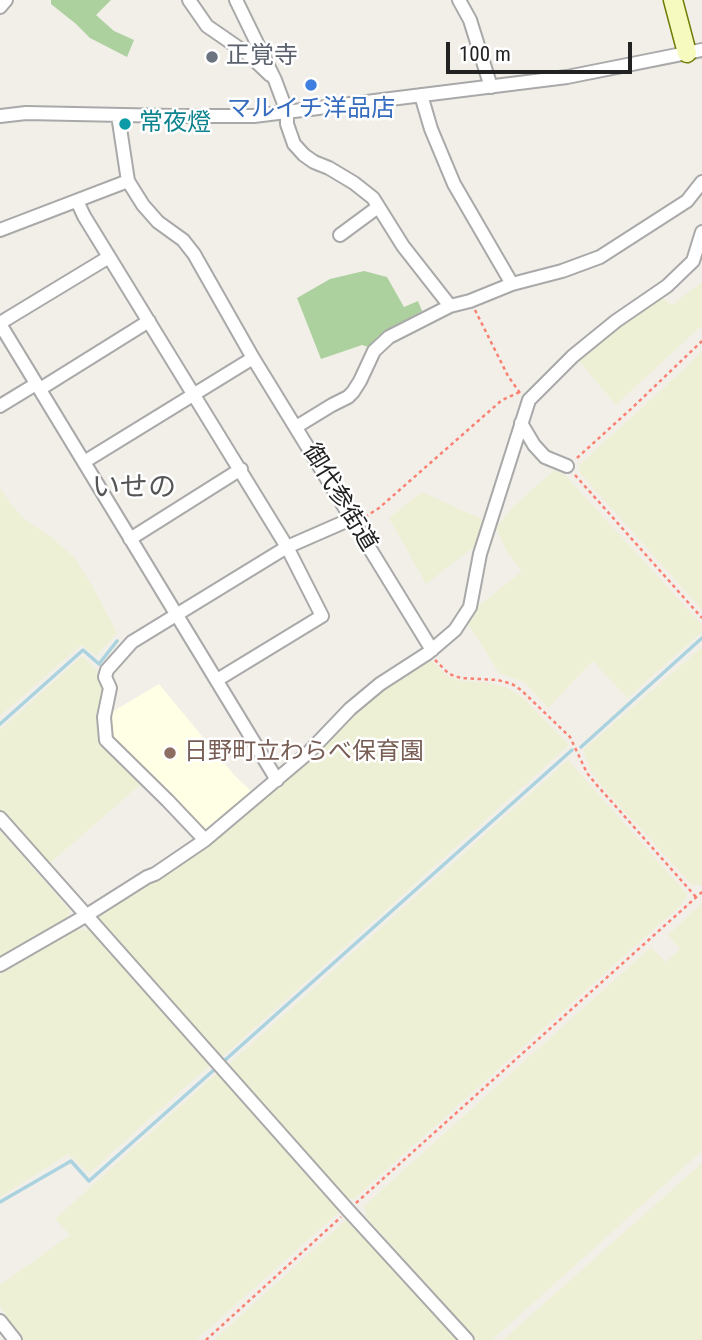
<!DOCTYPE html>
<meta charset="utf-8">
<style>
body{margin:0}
#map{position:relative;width:702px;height:1340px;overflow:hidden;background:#f2efe9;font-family:"Roboto Condensed",sans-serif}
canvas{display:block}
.scale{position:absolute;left:446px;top:42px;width:186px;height:32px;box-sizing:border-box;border:4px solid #222;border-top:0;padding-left:9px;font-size:21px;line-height:24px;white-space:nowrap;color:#222;-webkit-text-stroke:5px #fff;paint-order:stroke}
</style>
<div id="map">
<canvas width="702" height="1340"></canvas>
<div class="scale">100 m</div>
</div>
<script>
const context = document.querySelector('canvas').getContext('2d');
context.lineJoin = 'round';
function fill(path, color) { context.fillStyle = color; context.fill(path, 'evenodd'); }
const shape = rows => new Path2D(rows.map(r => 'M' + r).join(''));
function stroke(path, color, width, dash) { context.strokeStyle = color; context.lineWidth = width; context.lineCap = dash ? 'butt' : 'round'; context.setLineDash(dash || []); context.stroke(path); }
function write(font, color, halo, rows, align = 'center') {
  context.font = font + ' "Roboto Condensed","Noto Sans JP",sans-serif'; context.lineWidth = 5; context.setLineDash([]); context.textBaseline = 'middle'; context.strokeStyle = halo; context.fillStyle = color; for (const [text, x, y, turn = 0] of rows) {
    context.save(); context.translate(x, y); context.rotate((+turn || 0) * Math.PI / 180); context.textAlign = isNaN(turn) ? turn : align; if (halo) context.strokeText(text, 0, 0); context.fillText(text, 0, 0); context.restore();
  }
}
fill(shape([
 [159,684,234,775,252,792,207,833,201,832,113,740,110,722,112,712]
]), '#ffffe5');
fill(shape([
 [702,282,702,328,699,328,616,405,578,360,660,296,672,305],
 [702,351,702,610,580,473,579,465,682,371],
 [554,470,564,474,702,625,702,632,627,698,593,661,548,708,524,682,499,673,467,622,476,608,522,571,507,552,496,528,513,507],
 [0,487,10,503,25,520,50,536,74,557,93,587,117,633,96,656,81,645,0,716],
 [422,492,486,521,474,547,426,584,389,518],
 [702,647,702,885,692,885,603,788,590,770,583,750],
 [82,656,97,670,106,689,100,715,102,745,140,785,48,865,0,809,0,730],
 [427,659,433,662,446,675,460,681,484,682,506,687,521,696,569,745,220,1059,96,920,99,912,219,834,345,721,380,692],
 [568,760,688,895,681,905,354,1199,347,1198,228,1065],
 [0,831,70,910,67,920,0,960],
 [702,903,702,1151,492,1340,476,1340,367,1218,364,1206,651,947,666,962,680,949,668,935],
 [91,929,211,1064,89,1173,68,1154,0,1197,0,974,75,930],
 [218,1072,339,1206,337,1214,196,1340,24,1340,16,1331,0,1306,0,1285,70,1235,55,1219],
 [702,1163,702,1340,503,1340],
 [346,1220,352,1220,458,1340,214,1340]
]), '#eef0d5');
fill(shape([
 [51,0,111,0,96,15,114,31,134,40,127,57,90,38,76,24,51,4],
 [364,271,387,277,404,307,418,301,422,311,392,328,374,349,362,345,321,359,297,298,330,279]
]), '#add19e');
stroke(shape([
 [0,724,83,650,99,664,117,641],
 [581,747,702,638],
 [224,1061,572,750],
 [0,1202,71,1161,89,1181,215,1069]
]), '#aad3df', 3.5);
const street = shape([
 [189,0,207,26,249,55,270,75],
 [236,0,275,80,287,112,287,124,294,144,304,155,314,162,329,168,354,183,373,198,403,246,450,306],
 [459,0,470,20,491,87],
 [0,7,6,0],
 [421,95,431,129,454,184,512,284],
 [118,115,128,181,143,205,158,222,183,240,194,254,253,358,432,650],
 [0,116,26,113,172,116,254,116,567,77,702,50],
 [77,201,84,216,287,547,322,616,217,680],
 [0,230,128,181],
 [340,235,378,207],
 [0,323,109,257],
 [0,324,277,780],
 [40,389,149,321],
 [0,406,36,384],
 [521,423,534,445,545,457,567,466],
 [296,427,332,405,348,397,353,392,360,381,374,351,389,337,450,306,470,301,512,284,562,271,600,257,687,201,702,182],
 [84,462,253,358],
 [130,539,241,469],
 [0,818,348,1210,467,1340],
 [205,840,168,801,106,740,104,717,110,688,105,677,107,670,132,642,287,547,351,519],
 [0,965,87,915,147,877,155,874,205,840,308,753,350,709,380,684,428,653,455,630,470,607,480,554,529,400,573,356,616,321,667,286,693,261,702,232],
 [0,1321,15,1340]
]);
const secondary = shape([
 [673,0,687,53]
]);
stroke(street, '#a9a9a9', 16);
stroke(secondary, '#707d05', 21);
stroke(shape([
 [475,310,508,376,520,393],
 [577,458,632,408,702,341],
 [575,475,702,618],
 [365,517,379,508,502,400,520,392],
 [435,660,449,674,461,678,498,680,512,684,521,690,570,737,587,773,595,783,696,897],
 [356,1203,702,892],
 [206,1340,341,1217]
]), '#fa8072', 2.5, [3.5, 3.5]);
stroke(street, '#fff', 12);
stroke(secondary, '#f7fabf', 18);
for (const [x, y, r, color] of [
 [212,57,7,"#6b7280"],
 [311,85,7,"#3f7fe0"],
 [125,124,7,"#0f9aa8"],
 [170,753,7,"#8d6e63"]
]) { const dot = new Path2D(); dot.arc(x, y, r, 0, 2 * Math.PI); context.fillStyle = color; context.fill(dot); stroke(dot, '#fff', 2.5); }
write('24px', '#5b616d', '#fff', [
 ["正覚寺",226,57]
], 'left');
write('24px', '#366cbe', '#fff', [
 ["マルイチ洋品店",311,110]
]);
write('24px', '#0d838f', '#fff', [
 ["常夜燈",139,124]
], 'left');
write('24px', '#222', '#fff', [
 ["御代参街道",339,498,59]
]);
write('24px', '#785e54', '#fff', [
 ["日野町立わらべ保育園",184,753]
], 'left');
write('28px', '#555', '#fff', [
 ["いせの",134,489]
]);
</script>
